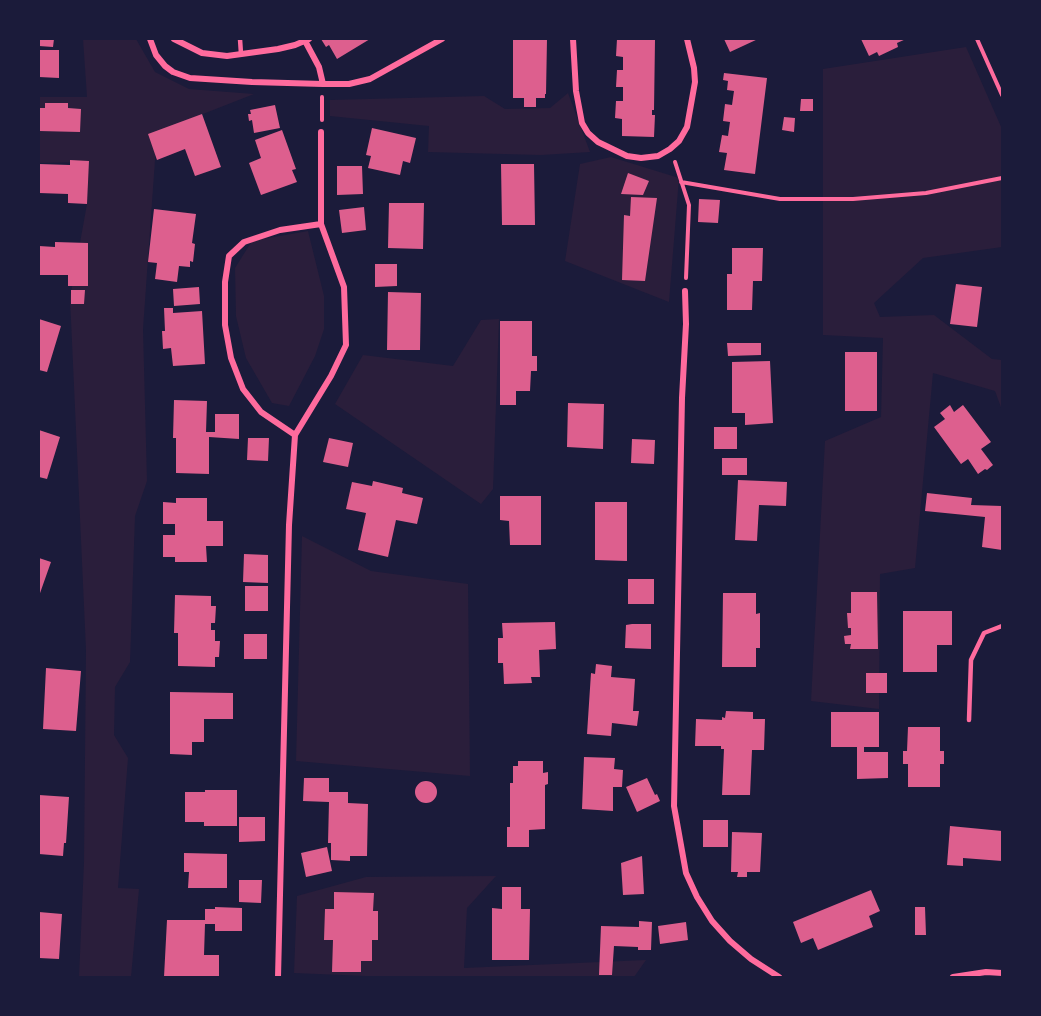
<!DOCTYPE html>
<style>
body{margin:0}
#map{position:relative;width:1041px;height:1016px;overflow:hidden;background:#1b1b3a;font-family:Manrope,sans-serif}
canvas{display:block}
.frame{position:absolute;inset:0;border:40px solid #1b1b3a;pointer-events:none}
</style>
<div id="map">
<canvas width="1041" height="1016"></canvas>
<div class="frame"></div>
</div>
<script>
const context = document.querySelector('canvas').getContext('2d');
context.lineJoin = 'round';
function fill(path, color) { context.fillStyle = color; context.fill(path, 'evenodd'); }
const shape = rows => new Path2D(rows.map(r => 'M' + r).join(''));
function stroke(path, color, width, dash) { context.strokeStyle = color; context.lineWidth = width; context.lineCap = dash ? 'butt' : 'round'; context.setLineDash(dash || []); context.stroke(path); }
fill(shape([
 [83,39,136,39,155,72,189,89,254,94,157,132,143,329,147,481,135,516,130,662,115,687,114,735,128,758,118,888,139,889,131,977,79,977,84,862,86,650,70,298,87,204,89,162,39,163,39,97,87,97],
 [966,47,1002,129,1002,247,923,258,874,303,880,317,934,315,992,359,1002,360,1002,410,995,391,933,373,915,568,880,574,879,709,811,701,825,441,881,417,883,338,823,335,823,69],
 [568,93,590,152,541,155,428,152,429,126,330,116,330,100,484,96,505,109,550,108],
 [611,157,679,178,669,302,565,261,580,164],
 [308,231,324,296,324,329,315,356,289,406,272,403,246,358,236,316,235,268,252,241],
 [499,319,493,489,481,504,335,404,363,355,453,366,481,320],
 [302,536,371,571,468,584,470,776,296,761],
 [496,876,467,908,464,968,646,960,634,977,389,977,294,973,297,896,366,877]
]), '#2a1e3b');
fill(shape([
 [39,39,54,39,53,47,39,46],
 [321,39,370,39,337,59,329,45,326,47],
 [513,39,547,39,546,94,545,94,545,98,536,98,536,107,524,107,524,98,513,98],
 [617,39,655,40,654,110,652,110,652,115,655,115,654,137,622,136,622,119,615,118,616,101,623,101,623,87,616,87,617,70,623,70,623,57,616,56],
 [724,39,758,39,730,52],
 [861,39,906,39,897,43,898,47,879,56,877,52,869,56],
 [39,50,59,50,59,78,39,77],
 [724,73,767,78,755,174,724,170,727,153,719,152,722,135,728,136,730,122,723,121,725,104,732,105,734,91,727,90,728,81,723,80],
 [801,99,813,99,813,111,800,111],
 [45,103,68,103,68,108,81,109,80,132,39,131,39,108,45,108],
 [275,105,280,128,254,133,252,120,249,121,248,114,251,114,250,110],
 [202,114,221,167,195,176,185,149,157,160,148,134],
 [784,117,795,118,794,132,782,130],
 [372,128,416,138,410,163,403,161,400,175,368,168,371,156,366,155],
 [282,130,296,169,292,170,297,182,261,195,249,163,261,158,255,140],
 [70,160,89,161,87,204,68,203,68,194,39,193,39,164,70,165],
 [501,164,534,164,535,225,502,225],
 [337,166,362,166,363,194,337,195],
 [628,173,649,181,643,195,621,194],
 [631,197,657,198,645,281,622,280,624,215,630,216],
 [699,199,720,200,718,223,698,222],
 [389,203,424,203,423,249,388,248],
 [364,207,366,230,342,233,339,210],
 [154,209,196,214,192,243,195,244,193,262,190,261,190,267,179,266,177,282,155,279,157,263,148,262],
 [55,242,88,243,88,286,68,286,68,275,39,275,39,246,55,247],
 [732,248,763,248,762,281,753,281,752,310,727,310,727,274,732,274],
 [375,264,397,264,397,286,375,287],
 [956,284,982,287,977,327,950,324],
 [199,287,200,304,174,306,173,289],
 [71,290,85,290,84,304,71,304],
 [388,292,421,293,420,350,387,350],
 [164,308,173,308,173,313,202,311,205,364,173,366,171,348,163,349,162,331,165,331],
 [39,319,61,326,47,372,39,370],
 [500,321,532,321,532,356,537,356,537,371,531,371,530,391,516,391,516,405,500,405],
 [727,343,761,343,761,355,728,356],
 [845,352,877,352,877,411,845,411],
 [770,361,773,423,745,425,745,413,732,413,732,362],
 [174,400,207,401,206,432,215,432,215,414,239,414,239,439,209,437,209,474,176,473,176,438,173,438],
 [568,403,604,404,603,449,567,447],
 [950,405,954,412,963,405,991,442,981,449,993,465,987,470,985,469,978,474,968,459,961,464,934,427,945,419,940,413],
 [714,427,737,427,737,449,714,449],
 [39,430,60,437,47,479,39,477],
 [248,438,269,438,268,461,247,460],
 [329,438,353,443,348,467,323,462],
 [632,439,655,440,654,464,631,463],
 [722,458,747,458,747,475,722,475],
 [738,480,787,482,786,506,759,505,757,541,735,540],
 [373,481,403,488,402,493,423,498,417,524,396,520,388,557,358,550,366,513,346,509,352,482,372,486],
 [927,493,972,498,971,505,1002,506,1002,550,982,547,985,517,925,511],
 [500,496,541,496,541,545,510,545,509,521,500,520],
 [176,498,207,498,207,521,223,521,223,546,206,546,207,562,175,562,175,557,163,557,163,535,175,535,175,524,163,524,163,502,176,503],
 [595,502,627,502,627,561,595,560],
 [244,554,268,555,268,583,243,582],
 [39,558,51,562,39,596],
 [628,579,654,579,654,604,628,604],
 [245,586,268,586,268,611,245,611],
 [851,592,877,592,878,649,850,649,851,644,845,644,844,636,851,635,851,628,848,628,847,613,851,613],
 [723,593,756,593,756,614,760,613,760,648,756,648,756,667,722,667],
 [175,595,211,596,211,606,216,606,215,623,211,623,211,630,215,630,215,641,220,641,219,657,215,657,215,667,178,666,178,633,174,633],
 [903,611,952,611,952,645,937,645,937,672,903,672],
 [555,622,556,649,539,650,540,677,531,677,532,683,504,684,503,663,498,663,498,638,503,638,502,623],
 [632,624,651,624,651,649,625,648,626,625],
 [244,634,267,634,267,659,244,659],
 [596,664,612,666,611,677,635,679,633,711,639,711,637,726,612,723,611,736,587,734,591,673,595,674],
 [46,668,81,671,76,731,43,729],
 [866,673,887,673,887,693,866,693],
 [170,692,233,693,233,719,204,719,204,742,192,742,192,755,170,754],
 [726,711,753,712,753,719,765,719,764,750,752,750,750,795,722,795,724,749,721,749,721,746,695,746,696,719,722,720,722,717,725,718],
 [831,712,879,712,879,747,864,747,864,752,888,752,888,778,857,779,857,747,831,747],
 [908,727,940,727,940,751,944,751,944,764,940,764,940,787,908,787,908,764,903,764,903,751,907,751],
 [584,757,615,758,614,769,623,770,622,787,613,787,613,811,582,809],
 [518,761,543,761,543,773,548,772,548,784,545,785,545,829,529,830,529,847,507,847,507,827,510,827,510,783,513,783,513,766,518,766],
 [304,778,329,778,329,792,348,792,348,803,368,804,367,856,350,856,350,861,331,860,331,843,328,843,329,802,303,801],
 [647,778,655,795,657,794,660,801,637,812,626,787],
 '415 792a11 11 0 1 1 22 0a11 11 0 1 1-22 0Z',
 [205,790,237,790,237,826,204,826,204,822,185,822,185,792,205,792],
 [39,795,69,797,66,843,64,843,63,856,39,854],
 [239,817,265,817,265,841,239,842],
 [703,820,728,820,728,847,703,847],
 [950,826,1002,831,1002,861,963,858,963,866,947,865],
 [732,832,762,833,760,872,747,872,747,877,737,877,738,872,731,872],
 [327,847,332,871,306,877,301,853],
 [184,853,227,854,227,888,188,888,189,872,184,872],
 [642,856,644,894,623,895,621,863],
 [239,880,262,880,261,903,239,902],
 [502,887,521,887,521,909,530,909,529,960,492,960,492,908,502,909],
 [871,890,880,911,869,916,873,927,818,950,813,938,801,943,793,922],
 [334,892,374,893,373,911,378,911,378,940,372,940,372,961,361,961,361,972,332,972,333,940,324,940,325,909,334,909],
 [215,907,242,908,242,931,215,931,215,924,205,924,204,955,219,955,219,977,164,977,167,920,205,920,205,909,215,909],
 [915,907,925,907,926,935,915,935],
 [39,912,62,914,59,959,39,958],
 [639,921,652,922,651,950,638,950,638,947,614,946,612,975,599,975,601,926,639,927],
 [686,922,688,940,660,944,658,926]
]), '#dd5f8e');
stroke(shape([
 [977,39,1002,95],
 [322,120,322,97],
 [675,162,689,205,686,278],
 [681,182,780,199,853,199,926,193,1002,178]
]), '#ff6b9d', 4);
stroke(shape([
 [240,39,241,54],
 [969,720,971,660,984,633,1002,626]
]), '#ff6b9d', 4.5);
stroke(shape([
 [150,39,156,55,165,66,173,72,190,78,252,82,323,84,349,84,370,79,442,39],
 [174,39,202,53,227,56,278,49,295,45,309,39],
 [304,39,319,67,323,84],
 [573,39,576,91,582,123,588,133,598,142,627,156,641,158,658,156,670,149,679,141,687,127,695,82,694,68,687,39],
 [685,291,686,324,682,398,674,806,686,873,697,897,712,921,730,941,751,959,779,977],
 [295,435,261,412,243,389,231,358,225,325,225,282,229,256,244,242,280,230,321,224],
 [278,977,289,525,295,435,331,376,346,345,344,287,321,224,321,132],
 [953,977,986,972,1002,973]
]), '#ff6b9d', 6);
</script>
